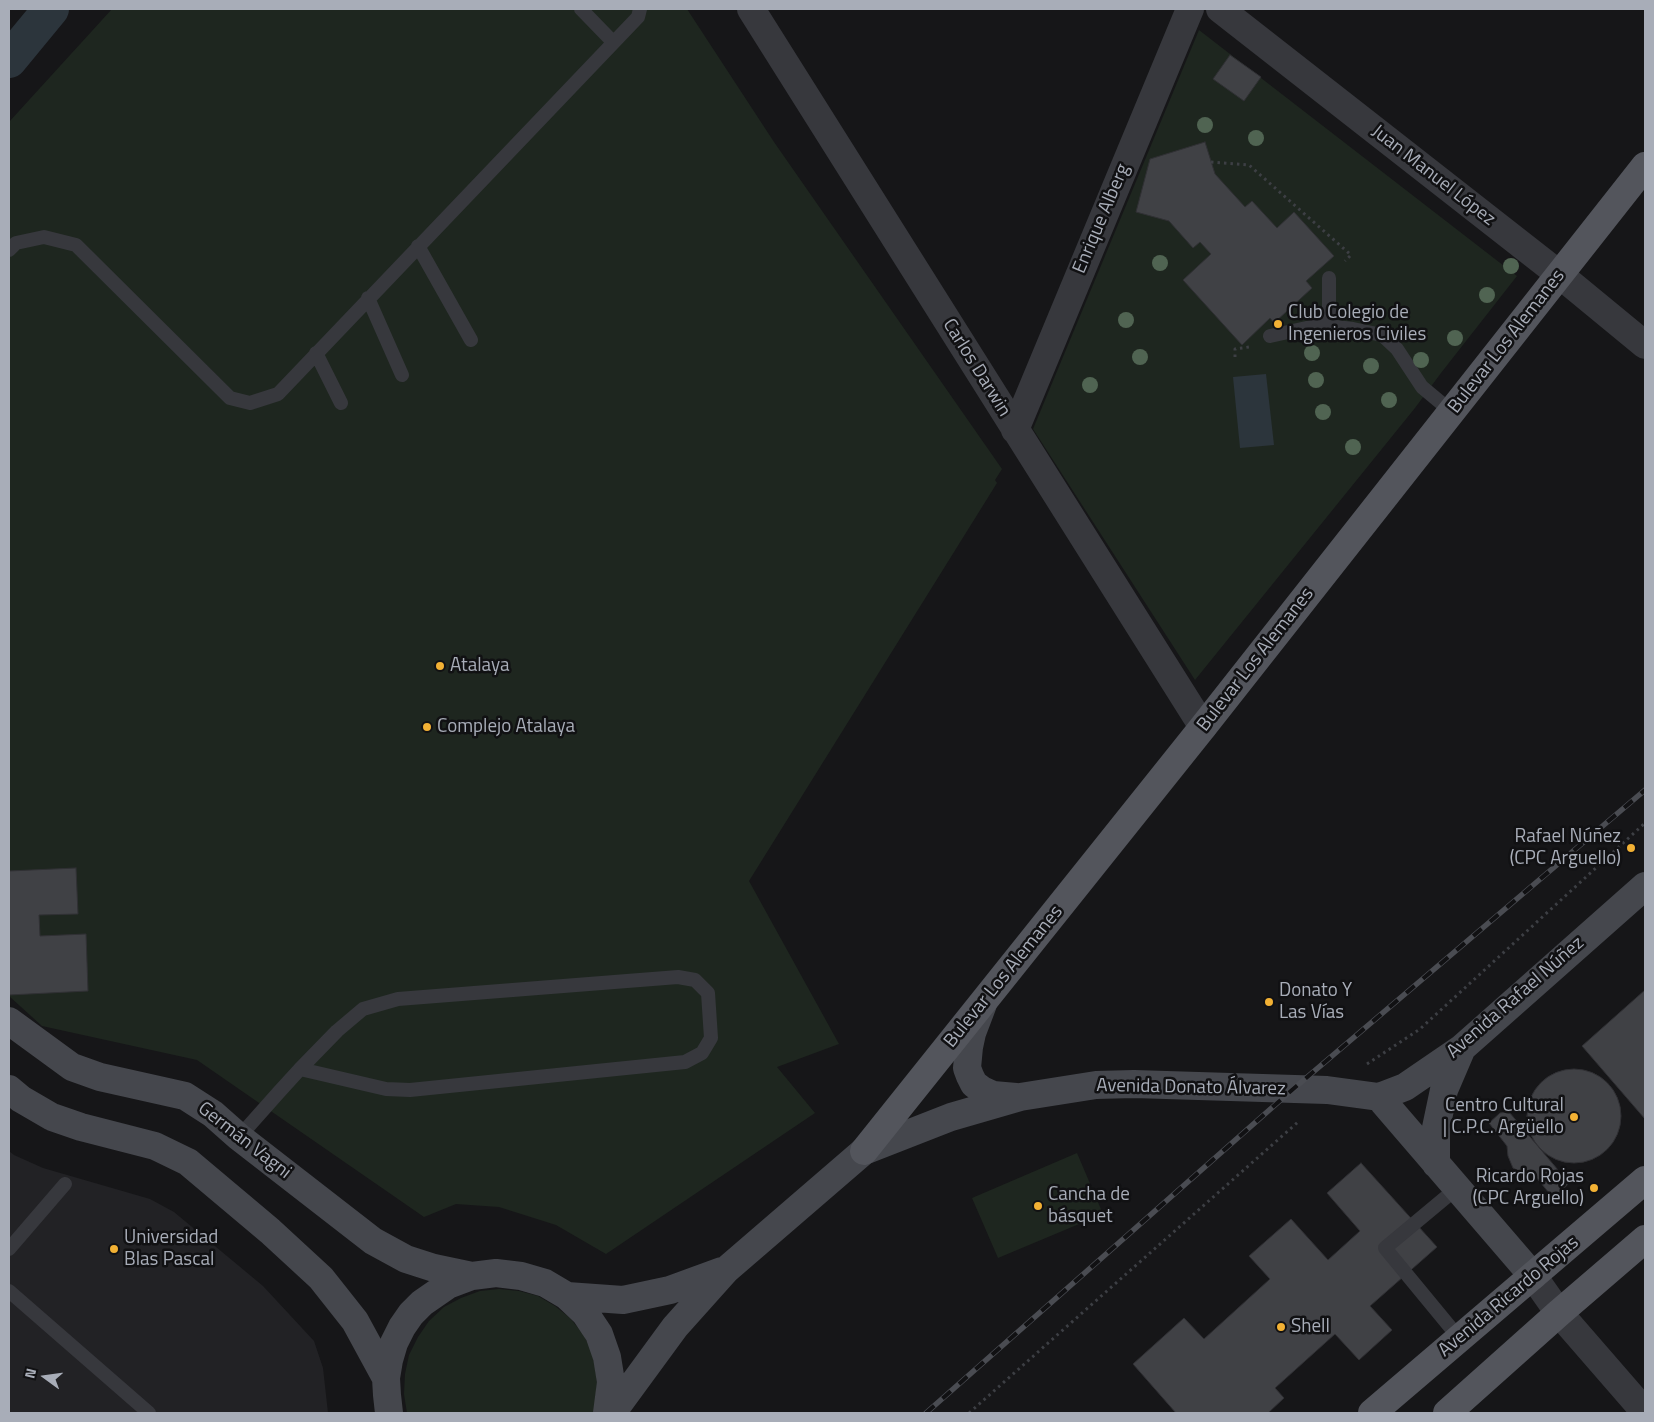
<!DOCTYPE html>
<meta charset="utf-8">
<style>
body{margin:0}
#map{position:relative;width:1654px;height:1422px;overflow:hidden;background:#161618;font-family:"Titillium Web",sans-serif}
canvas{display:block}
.frame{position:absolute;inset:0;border:10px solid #a8adb8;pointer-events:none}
.north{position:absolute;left:20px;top:1352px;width:50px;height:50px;-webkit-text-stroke:4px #111113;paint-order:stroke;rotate:284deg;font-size:14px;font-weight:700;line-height:20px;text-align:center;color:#a8adb8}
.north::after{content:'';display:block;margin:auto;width:18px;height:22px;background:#a8adb8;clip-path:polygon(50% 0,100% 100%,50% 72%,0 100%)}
</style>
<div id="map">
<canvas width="1654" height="1422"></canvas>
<div class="frame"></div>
<div class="north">N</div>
</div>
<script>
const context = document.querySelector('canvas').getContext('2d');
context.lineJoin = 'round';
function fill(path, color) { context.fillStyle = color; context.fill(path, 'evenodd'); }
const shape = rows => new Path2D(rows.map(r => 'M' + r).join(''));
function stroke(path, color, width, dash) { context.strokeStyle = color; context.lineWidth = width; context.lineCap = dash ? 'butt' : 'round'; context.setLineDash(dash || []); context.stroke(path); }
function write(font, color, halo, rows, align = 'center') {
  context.font = font + ' "Titillium Web",sans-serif'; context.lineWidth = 5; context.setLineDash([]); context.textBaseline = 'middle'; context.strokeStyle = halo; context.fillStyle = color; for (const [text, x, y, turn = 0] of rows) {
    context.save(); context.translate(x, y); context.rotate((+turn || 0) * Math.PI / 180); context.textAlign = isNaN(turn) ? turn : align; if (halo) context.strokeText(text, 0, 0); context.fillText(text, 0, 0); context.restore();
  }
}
fill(shape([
 [9,1151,14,1155,43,1168,150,1199,174,1212,263,1286,314,1341,323,1368,328,1413,9,1413]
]), '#222225');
fill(shape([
 [112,9,687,9,774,142,1002,469,995,480,997,483,749,881,839,1044,777,1067,815,1113,606,1254,556,1225,499,1207,456,1204,424,1217,197,1060,42,1026,9,996,9,122],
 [1199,30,1517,276,1441,373,1415,408,1195,680,1033,429],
 [1077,1153,1103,1214,998,1258,972,1198],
 [499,1289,519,1291,538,1296,555,1306,570,1318,583,1334,591,1349,595,1366,597,1383,594,1413,407,1413,404,1394,405,1374,409,1355,418,1337,429,1321,444,1307,461,1298,480,1291]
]), '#1e261f');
fill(shape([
 [1266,374,1274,445,1240,448,1233,377]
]), '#2c353c');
stroke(shape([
 [9,60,51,9]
]), '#2c353c', 36);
const building = shape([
 [1230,55,1261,77,1244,101,1213,79,1230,55],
 [1205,142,1215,174,1245,207,1252,201,1277,228,1294,212,1334,256,1306,281,1312,288,1274,323,1270,318,1242,345,1183,280,1211,254,1200,242,1193,248,1169,221,1136,212,1150,159,1205,142],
 [76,868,78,914,39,915,40,936,86,934,88,991,9,995,9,871,76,868],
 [1645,990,1645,1119,1582,1046,1645,990],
 '1527 1116a47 47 0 1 1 94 0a47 47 0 1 1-94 0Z',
 [1509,1112,1569,1183,1554,1199,1536,1177,1525,1174,1513,1168,1508,1156,1507,1146,1489,1123,1500,1113,1509,1112],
 [1361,1163,1437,1247,1370,1306,1392,1330,1359,1360,1335,1334,1275,1388,1284,1398,1268,1413,1176,1413,1133,1364,1184,1318,1204,1339,1270,1279,1249,1256,1291,1219,1328,1260,1360,1231,1327,1193,1361,1163]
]);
fill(building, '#404145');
stroke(building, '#303034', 1);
stroke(shape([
 [1211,162,1249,165,1351,255,1345,261],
 [1235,357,1235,349,1249,347],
 [1367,1064,1420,1029,1645,823],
 [969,1413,1298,1122]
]), '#3d3f44', 3, [2.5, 4]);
stroke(shape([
 [581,9,613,42],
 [418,246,471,340],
 [9,250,16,243,44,237,76,245,230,398,250,403,278,394,638,17,640,9],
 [368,298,402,375],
 [1329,326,1329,278],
 [1270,336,1320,325,1353,329,1382,335,1397,349,1422,387,1452,412],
 [316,353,341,403],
 [239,1137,279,1092,300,1069,337,1031,363,1009,398,999,678,977,695,980,708,993,711,1038,702,1053,685,1062,410,1090,386,1089,300,1069],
 [1457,1188,1385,1248,1460,1339],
 [9,1249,65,1184],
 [9,1291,149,1413]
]), '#37383d', 14);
stroke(shape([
 [751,9,1203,727],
 [1220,9,1560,275,1645,345],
 [1015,430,1190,9],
 [1533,1276,1559,1313,1645,1412]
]), '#37383d', 28);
stroke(shape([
 [983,1004,972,1033,969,1047,967,1068,970,1076,974,1084,982,1090,993,1095,1016,1097],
 [9,1021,72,1067,100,1077,185,1096,213,1114,239,1137,373,1241,406,1259,434,1268,472,1276],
 [9,1089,21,1099,52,1117,81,1127,155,1146,188,1162,270,1231,321,1278,355,1321,386,1378],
 [1379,1097,1533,1276],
 [1436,1164,1436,1128,1444,1090,1462,1048],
 [567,1296,623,1300,670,1290,722,1271],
 [389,1413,387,1395,386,1378,389,1360,394,1343,402,1327,411,1314,422,1303,448,1285,472,1276,496,1273,521,1276,545,1283,567,1296,585,1313,599,1334,607,1357,611,1382,607,1413],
 [612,1413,675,1327,726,1270,864,1151,951,1117,1020,1097,1096,1085,1134,1084,1327,1090,1379,1097,1405,1087,1462,1048,1645,886]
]), '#45474d', 28);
stroke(shape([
 [864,1151,1203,727,1645,166],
 [1372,1413,1645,1180],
 [1447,1413,1559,1313,1645,1239]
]), '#53555c', 28);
const rail = shape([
 [926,1413,1292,1090,1645,790]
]);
stroke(rail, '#4a4c52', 5.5);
stroke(rail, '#111113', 4, [11]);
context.fillStyle = '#506452';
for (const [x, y] of [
 [1205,125],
 [1256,138],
 [1160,263],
 [1511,266],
 [1487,295],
 [1126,320],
 [1455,338],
 [1312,353],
 [1140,357],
 [1421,360],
 [1371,366],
 [1316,380],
 [1090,385],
 [1389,400],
 [1323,412],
 [1353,447]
]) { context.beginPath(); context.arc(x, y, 8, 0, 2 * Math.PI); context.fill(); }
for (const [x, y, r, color] of [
 [1278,324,5,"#f2b134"],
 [440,666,5,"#f2b134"],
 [427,727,5,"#f2b134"],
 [1631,848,5,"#f2b134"],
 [1269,1002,5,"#f2b134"],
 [1574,1117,5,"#f2b134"],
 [1594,1188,5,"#f2b134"],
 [1038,1206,5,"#f2b134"],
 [114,1249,5,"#f2b134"],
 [1281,1327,5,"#f2b134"]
]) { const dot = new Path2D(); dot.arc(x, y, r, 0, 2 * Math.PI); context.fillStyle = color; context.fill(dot); stroke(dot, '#111113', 2); }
write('19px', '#a8adb8', '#111113', [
 ["Juan Manuel López",1433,176,38],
 ["Enrique Alberg",1102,219,-67],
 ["Bulevar Los Alemanes",1507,342,-52],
 ["Carlos Darwin",976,368,58],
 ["Bulevar Los Alemanes",1256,660,-52],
 ["Bulevar Los Alemanes",1004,977,-51],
 ["Avenida Rafael Núñez",1516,998,-41],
 ["Avenida Donato Álvarez",1191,1088,1],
 ["Germán Vagni",244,1141,38],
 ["Avenida Ricardo Rojas",1509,1297,-40]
]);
write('19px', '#a8adb8', '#111113', [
 ["Club Colegio de",1288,313],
 ["Ingenieros Civiles",1288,335],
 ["Atalaya",450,666],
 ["Complejo Atalaya",437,727],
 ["Rafael Núñez",1621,837,"right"],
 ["(CPC Arguello)",1621,859,"right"],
 ["Donato Y",1279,991],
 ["Las Vías",1279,1013],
 ["Centro Cultural",1564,1106,"right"],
 ["| C.P.C. Argüello",1564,1128,"right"],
 ["Ricardo Rojas",1584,1177,"right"],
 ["(CPC Arguello)",1584,1199,"right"],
 ["Cancha de",1048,1195],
 ["básquet",1048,1217],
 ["Universidad",124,1238],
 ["Blas Pascal",124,1260],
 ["Shell",1291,1327]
], 'left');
</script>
